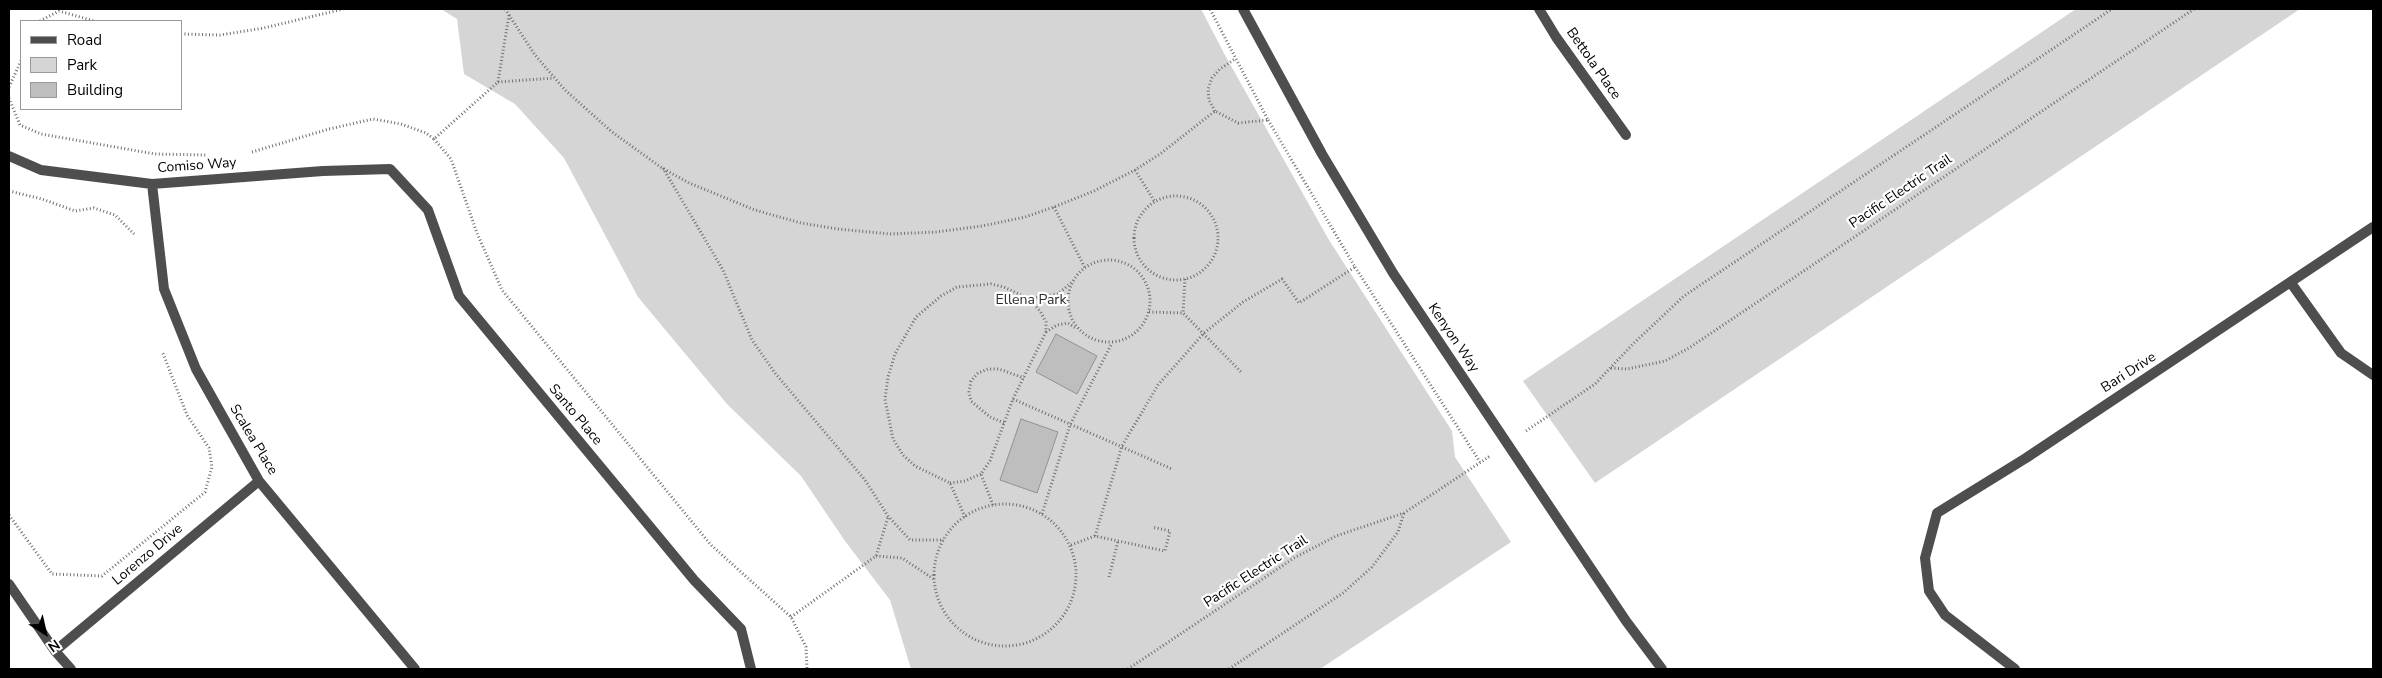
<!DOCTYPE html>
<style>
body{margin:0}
#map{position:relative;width:2382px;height:678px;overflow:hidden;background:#fff;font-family:"Nunito Sans",sans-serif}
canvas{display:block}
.frame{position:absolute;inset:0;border:10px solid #000;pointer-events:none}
.legend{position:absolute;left:20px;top:20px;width:162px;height:90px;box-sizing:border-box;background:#fff;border:1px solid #999;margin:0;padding:6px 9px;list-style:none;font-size:15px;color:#000}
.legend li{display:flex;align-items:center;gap:10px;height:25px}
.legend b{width:25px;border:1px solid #999}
.north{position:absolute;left:20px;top:608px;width:50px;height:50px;-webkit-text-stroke:4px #fff;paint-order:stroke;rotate:145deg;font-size:14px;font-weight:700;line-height:20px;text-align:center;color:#000}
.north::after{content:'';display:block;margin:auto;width:18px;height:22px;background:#000;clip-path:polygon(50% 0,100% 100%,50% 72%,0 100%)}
</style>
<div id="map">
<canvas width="2382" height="678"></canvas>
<div class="frame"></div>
<ul class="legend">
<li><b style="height:6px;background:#4e4e4e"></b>Road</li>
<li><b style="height:14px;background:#d5d5d5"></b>Park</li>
<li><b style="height:14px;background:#bebebe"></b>Building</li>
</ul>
<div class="north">N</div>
</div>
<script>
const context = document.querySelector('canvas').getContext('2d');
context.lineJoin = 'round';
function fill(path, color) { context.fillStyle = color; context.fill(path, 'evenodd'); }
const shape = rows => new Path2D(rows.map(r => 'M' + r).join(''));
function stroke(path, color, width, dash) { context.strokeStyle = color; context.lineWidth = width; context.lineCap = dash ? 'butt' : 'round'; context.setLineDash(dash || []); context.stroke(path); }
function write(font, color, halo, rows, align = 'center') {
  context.font = font + ' "Nunito Sans",sans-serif'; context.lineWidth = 4.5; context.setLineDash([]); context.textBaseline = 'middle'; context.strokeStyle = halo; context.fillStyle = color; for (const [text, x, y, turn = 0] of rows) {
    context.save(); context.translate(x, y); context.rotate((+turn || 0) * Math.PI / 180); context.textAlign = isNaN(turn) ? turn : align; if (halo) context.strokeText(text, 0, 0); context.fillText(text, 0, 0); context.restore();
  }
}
fill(shape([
 [441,9,1201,9,1226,57,1329,240,1452,431,1455,457,1511,542,1320,669,911,669,890,600,845,541,801,476,727,404,638,297,564,158,515,104,464,74,457,19],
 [2076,9,2300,9,1595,483,1523,381]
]), '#d5d5d5');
const building = shape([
 [1056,334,1097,356,1077,394,1036,372,1056,334],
 [1021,419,1058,432,1037,493,1000,480,1021,419]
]);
fill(building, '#bebebe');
stroke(building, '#929292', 1);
stroke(shape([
 [505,9,535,55,565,90,612,132,662,168,689,183,755,210,801,223,838,229,890,234,936,232,982,226,1025,217,1054,207,1094,191,1135,170,1160,154,1215,111,1238,123,1268,120,1210,9],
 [40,21,59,11,94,21],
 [181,34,220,35,264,28,343,9],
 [498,82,554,78],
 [9,87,21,61],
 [9,98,20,125,41,134,155,154,206,155],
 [1215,111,1209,100,1208,89,1212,78,1220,69,1235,59],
 [434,139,451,159,477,233,502,290,711,545,791,617,806,647,807,669],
 [252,152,329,129,373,119,401,124,426,133,434,139,498,82,509,15],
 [663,168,723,270,752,340,775,373,865,480,888,516,910,540,944,540],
 [1135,170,1155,202],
 [9,191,42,199,75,211,94,208,115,215,134,234],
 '1134 238a42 42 0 1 1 84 0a42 42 0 1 1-84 0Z',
 [1054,207,1085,268],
 '1068 301a41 41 0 1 1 82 0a41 41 0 1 1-82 0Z',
 [1355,267,1480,462],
 [1185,279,1183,313,1242,373],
 [1149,312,1183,313],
 [1046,332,1057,325,1068,323,1077,329],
 [1611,368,1627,369,1665,361,1689,348,2194,9],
 [1013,399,1172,469],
 [1004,423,990,417,971,401,969,392,971,381,978,373,988,369,999,369,1024,378],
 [1526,431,1595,384,1634,343,1684,296,2112,9],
 [950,483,965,481,981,474],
 '934 575a71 71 0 1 1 142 0a71 71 0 1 1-142 0Z',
 [993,505,981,474,990,461,1013,399,1046,332,1046,322,1040,311,1029,299],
 [1042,514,1070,425,1112,343],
 [9,515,52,574,102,576,205,492,212,467,209,448,187,415,162,351],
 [965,517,950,483,915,466,903,455,893,439,885,399,888,377,895,354,916,317,941,296,957,287,991,284,1004,287,1029,299,1058,294,1072,282],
 [1095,536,1122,446,1158,385,1204,333,1243,302,1282,279,1299,303,1355,267,1268,120],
 [1071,545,1095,536,1165,551,1170,531,1152,527],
 [876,556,902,558,935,580],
 [1109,577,1118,541],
 [791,617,876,556,888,517],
 [1128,669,1294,558,1336,536,1404,513,1490,456],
 [1229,669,1343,593,1372,567,1398,532,1404,513]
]), '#707070', 3, [1, 2.5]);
stroke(shape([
 [1539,9,1556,37,1626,135],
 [9,156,41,170,152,184,323,171,390,169,428,210,459,296,694,580,741,629,751,669],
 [152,184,164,289,196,369,259,481,415,669],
 [2291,283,2341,353,2373,375],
 [9,584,55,651,71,669],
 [55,651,259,481],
 [2015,669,1945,615,1929,591,1925,558,1937,513,2026,458,2373,227]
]), '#4e4e4e', 10);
stroke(shape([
 [1243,9,1322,154,1393,273,1626,621,1662,669]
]), '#4e4e4e', 10);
write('14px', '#000', '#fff', [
 ["Bettola Place",1593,64,55],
 ["Comiso Way",197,166,-4],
 ["Pacific Electric Trail",1901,192,-34],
 ["Kenyon Way",1453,338,56],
 ["Bari Drive",2129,373,-33],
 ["Santo Place",575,415,50],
 ["Scalea Place",253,440,59],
 ["Lorenzo Drive",148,555,-40],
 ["Pacific Electric Trail",1256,572,-33]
]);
write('14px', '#2c2c2c', '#fff', [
 ["Ellena Park",1031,301]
]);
</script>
